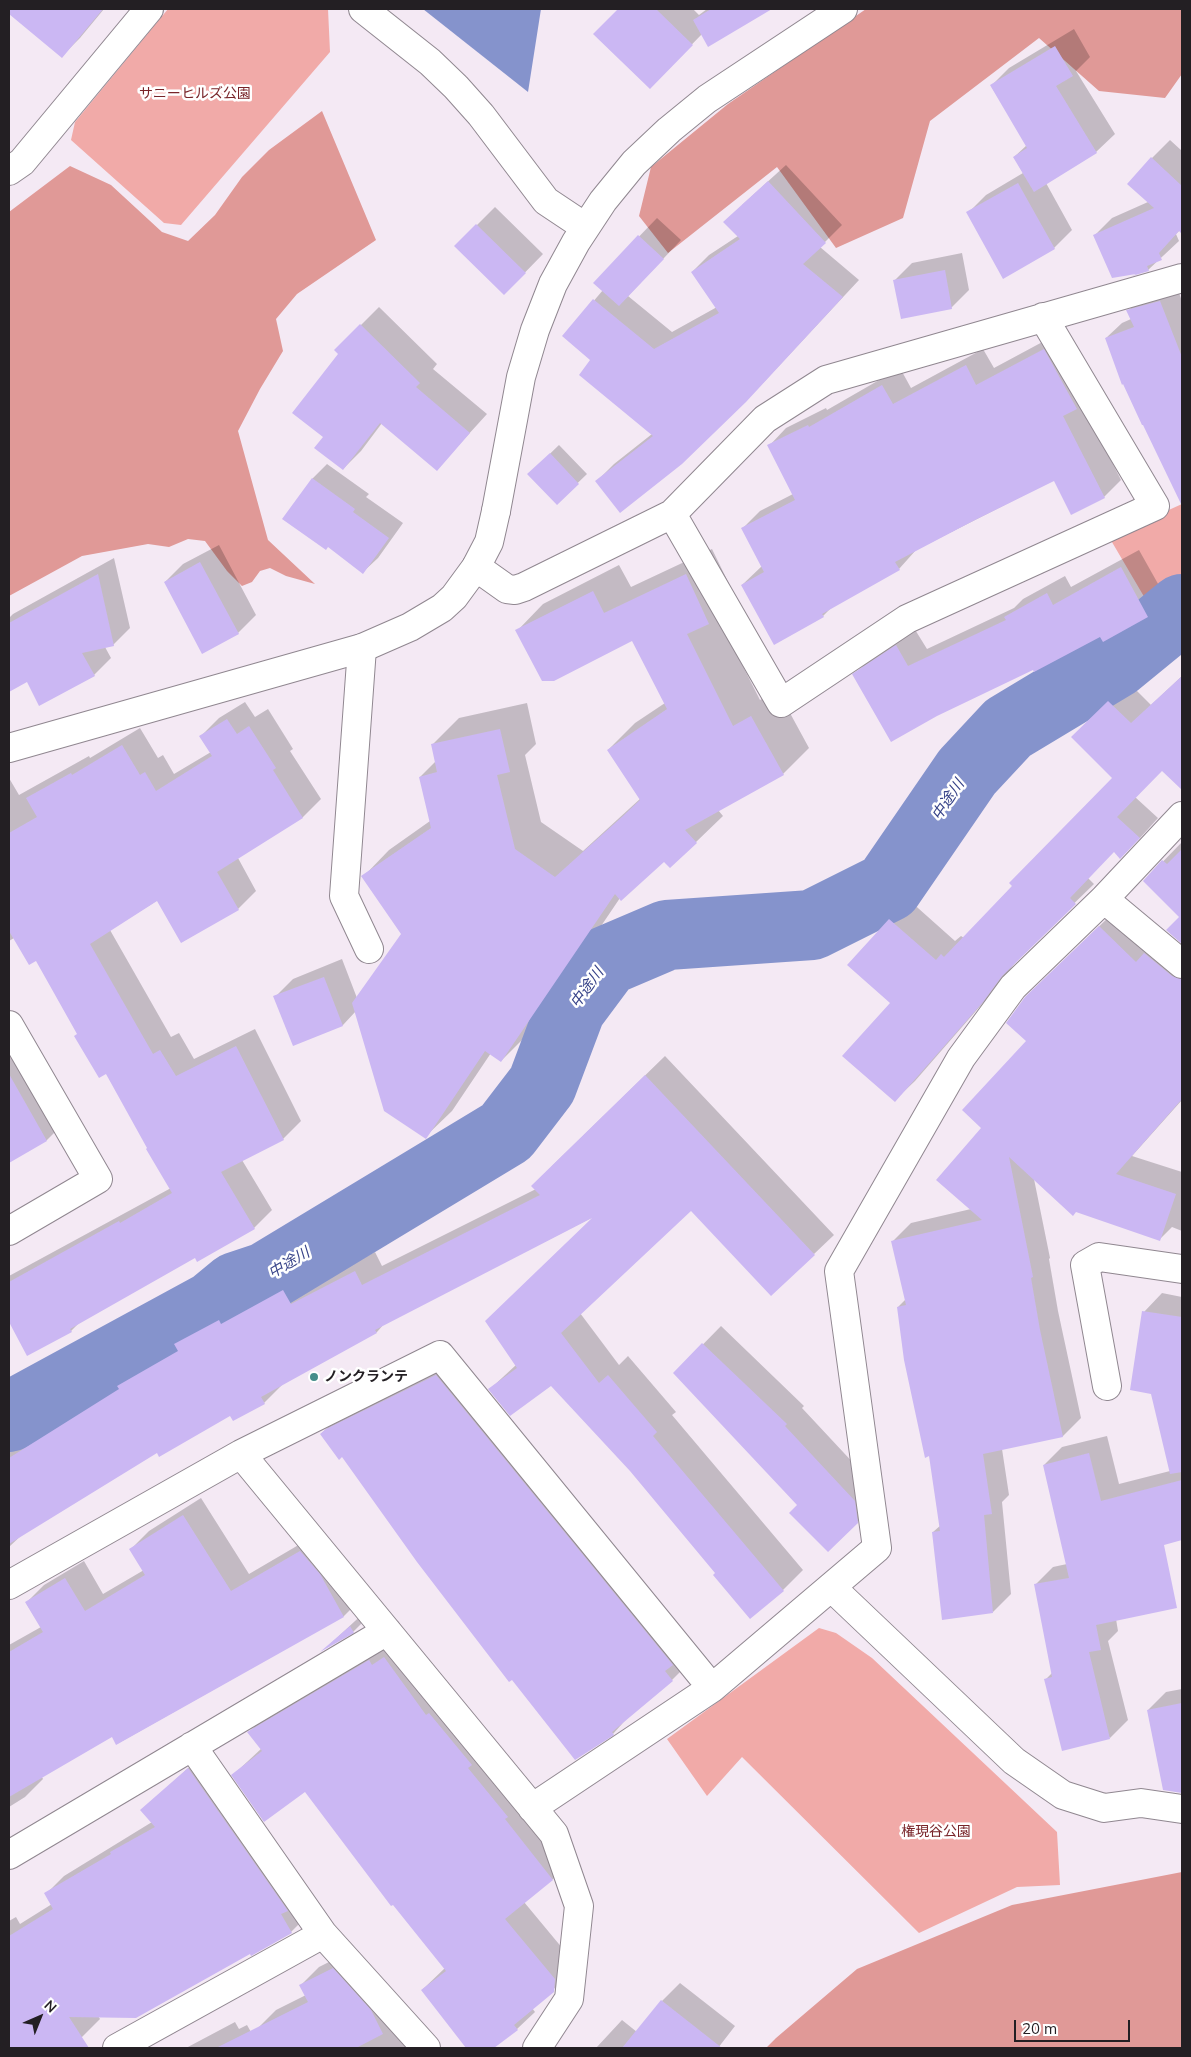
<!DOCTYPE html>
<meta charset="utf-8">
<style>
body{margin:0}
#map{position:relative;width:1191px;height:2057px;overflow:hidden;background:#f4e9f4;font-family:Mulish,sans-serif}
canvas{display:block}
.frame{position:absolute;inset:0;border:10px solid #231f23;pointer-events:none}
.north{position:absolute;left:15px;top:1992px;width:50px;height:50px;-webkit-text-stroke:4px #fff;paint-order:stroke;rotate:44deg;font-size:14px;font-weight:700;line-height:20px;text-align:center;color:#231f23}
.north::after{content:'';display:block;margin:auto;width:18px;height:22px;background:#231f23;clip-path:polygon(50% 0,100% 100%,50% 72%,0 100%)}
.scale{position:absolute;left:1014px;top:2020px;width:116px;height:22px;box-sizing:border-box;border:2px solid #231f23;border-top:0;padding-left:6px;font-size:15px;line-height:18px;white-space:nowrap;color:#231f23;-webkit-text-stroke:4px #fff;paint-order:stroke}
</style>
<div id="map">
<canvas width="1191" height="2057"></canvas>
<div class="frame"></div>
<div class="north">N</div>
<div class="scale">20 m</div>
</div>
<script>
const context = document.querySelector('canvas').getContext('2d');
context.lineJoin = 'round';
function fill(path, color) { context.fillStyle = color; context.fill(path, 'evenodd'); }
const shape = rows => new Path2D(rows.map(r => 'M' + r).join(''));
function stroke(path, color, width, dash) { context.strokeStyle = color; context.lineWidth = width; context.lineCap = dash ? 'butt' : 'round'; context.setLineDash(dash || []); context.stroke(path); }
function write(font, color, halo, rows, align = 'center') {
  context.font = font + ' Mulish,"Noto Sans JP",sans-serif'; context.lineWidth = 5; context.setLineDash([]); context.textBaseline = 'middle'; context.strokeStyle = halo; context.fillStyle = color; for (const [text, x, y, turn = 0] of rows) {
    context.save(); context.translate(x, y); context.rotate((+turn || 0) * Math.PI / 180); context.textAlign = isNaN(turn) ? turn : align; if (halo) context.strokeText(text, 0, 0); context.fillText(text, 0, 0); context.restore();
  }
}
fill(shape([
 [168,9,328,9,330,52,181,225,164,223,71,140,75,122],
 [1182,504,1182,582,1171,606,1156,617,1109,537],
 [819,1628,836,1633,872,1658,1057,1832,1060,1885,1017,1887,919,1933,742,1757,707,1796,667,1739]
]), '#f1aaa8');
fill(shape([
 [866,9,1182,9,1182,74,1165,98,1099,91,1039,38,930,121,903,218,836,248,777,167,668,253,639,216,651,167,728,104],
 [322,111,376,240,297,294,276,319,283,351,260,389,238,431,268,540,315,584,286,576,270,568,260,571,252,582,242,586,227,571,205,541,188,539,169,547,148,544,82,556,9,596,9,212,70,166,111,185,162,232,188,241,215,215,242,177,269,150],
 [1182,1872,1182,2048,766,2048,776,2038,857,1969,1012,1905]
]), '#e09997');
fill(shape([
 [423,9,541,9,528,92]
]), '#8593cc');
fill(shape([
 [9,9,104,9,80,38,62,56,9,13],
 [620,9,693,9,699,15,707,9,751,9,754,14,702,34,668,69,595,34],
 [1074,29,1090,57,1076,71,1115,134,1096,152,1046,183,1072,230,1054,248,968,213,986,195,1023,173,1014,157,1027,145,991,86,1009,68],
 [1170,140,1182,151,1182,228,1176,234,1179,241,1148,270,1094,236,1112,218,1148,202,1152,158],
 [786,165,842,225,820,247,859,280,763,383,597,481,614,464,652,434,592,360,564,336,603,290,595,282,657,218,681,240,628,296,672,332,717,307,692,272,709,255,738,236,742,205],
 [495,207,543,254,504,294,456,246],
 [962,253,969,290,951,308,894,281,912,263],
 [1176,285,1182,301,1182,456,1164,465,1106,338,1122,323,1131,319,1128,311,1144,295],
 [379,307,437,364,433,369,487,414,437,469,382,423,361,451,343,469,325,436,340,354,336,350],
 [1061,332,1082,402,1121,480,1104,497,1054,480,916,550,899,569,834,605,823,616,742,585,762,566,743,528,760,511,793,494,769,446,786,428,826,408,827,410,900,368,911,388,983,349,994,368],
 [559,445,587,474,557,503,529,474],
 [327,464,369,494,366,497,403,523,378,558,363,572,328,546,284,519,313,478],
 [219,545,256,615,238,633,165,582,183,564],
 [712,549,735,596,717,615,760,700,778,691,809,748,783,774,718,810,723,816,696,842,664,860,620,898,528,1034,501,1061,491,1053,452,1111,425,1137,356,1011,343,1025,294,1044,275,997,293,979,342,959,357,998,402,934,363,877,389,850,430,821,420,777,436,761,432,745,459,718,527,703,536,744,525,755,541,822,583,851,641,798,608,750,635,723,665,703,633,639,517,631,543,604,619,565,631,587],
 [1139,550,1166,598,1148,616,1103,641,1100,635,1034,668,854,675,872,657,914,628,927,649,1014,608,1023,599,1065,576,1071,587],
 [114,558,130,628,113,645,105,647,111,658,94,675,25,682,9,653,9,618,13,614],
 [1182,676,1182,788,1163,769,1135,797,1158,818,1140,838,1114,851,1088,878,1094,884,1019,957,1002,981,915,1081,895,1100,890,920,909,900,955,941,961,936,964,938,1113,778,1073,737,1128,682,1151,705],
 [245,702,255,717,268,709,293,749,290,751,321,799,303,817,238,858,256,891,238,909,182,942,158,900,110,930,171,1037,179,1033,194,1059,255,1029,301,1121,283,1139,242,1160,272,1210,254,1228,195,1256,80,1322,71,1331,28,1354,9,1320,9,1276,171,1188,106,1073,78,1034,37,960,14,938,9,941,9,778,19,795,89,756,90,758,140,728,158,758,163,755,174,774,211,752,201,736,219,718],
 [1182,842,1182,942,1168,930,1181,917,1144,881],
 [1117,909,1182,958,1182,1100,1132,1156,1182,1172,1182,1231,1172,1227,1160,1239,1034,1179,1050,1258,1049,1259,1058,1311,1081,1418,1063,1436,1002,1449,1009,1495,1002,1502,1011,1594,993,1612,933,1532,941,1525,930,1455,898,1307,906,1299,893,1241,911,1223,971,1209,983,1127,1027,1041,1045,979],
 [9,1038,65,1122,47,1140,9,1162],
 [665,1056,834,1235,814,1254,691,1209,580,1313,619,1365,628,1356,676,1412,672,1415,803,1570,783,1590,750,1618,717,1573,631,1470,552,1384,490,1389,516,1365,595,1216,384,1324,377,1332,284,1383,264,1403,230,1414,157,1451,26,1531,9,1547,9,1451,126,1379,139,1366,175,1345,196,1325,239,1302,241,1305,303,1271,311,1285,375,1252,382,1266,536,1189,552,1166],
 [1162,1293,1182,1297,1182,1527,1140,1538,1116,1619,1118,1631,1108,1641,1128,1720,1110,1738,1046,1679,1052,1673,1035,1585,1053,1567,1067,1564,1044,1465,1062,1447,1107,1436,1119,1484,1170,1471,1144,1312],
 [721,1326,804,1406,802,1408,872,1483,875,1504,857,1522,799,1505,675,1373],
 [454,1357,690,1662,672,1680,630,1715,613,1734,321,1434,339,1416],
 [201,1498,249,1574,319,1533,362,1598,344,1616,117,1744,112,1736,42,1777,43,1779,25,1797,9,1807,9,1645,41,1627,26,1603,44,1585,84,1561,103,1594,144,1570,131,1549,149,1531],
 [368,1609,371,1614,353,1632,328,1646],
 [388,1643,571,1861,553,1879,524,1902,573,1961,572,1973,532,2008,535,2012,517,2029,492,2048,468,2048,422,1990,445,1968,305,1790,233,1775,262,1748,249,1732,267,1714],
 [1182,1689,1182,1773,1162,1777,1148,1710,1166,1692],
 [207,1751,309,1914,291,1932,251,1952,98,2016,100,2019,82,2037,65,2048,9,2048,9,1921,16,1917,20,1924,52,1904,46,1894,64,1876,152,1822,142,1810],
 [351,1951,411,2048,275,2048,258,2028,276,2010,306,1995,301,1985,319,1967],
 [680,1983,735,2026,718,2048,596,2048,622,2020,637,2032,662,2001],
 [235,2022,239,2029,247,2025,260,2048,186,2048]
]), '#0003');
stroke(shape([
 [9,1417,213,1306,236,1287,266,1277,506,1132,542,1085,571,1008,606,961,667,935,812,925,888,887,967,772,1008,728,1116,663,1182,609]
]), '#8593cc', 70);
fill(shape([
 [9,9,103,9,62,58,9,14],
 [618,9,656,9,693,45,650,89,593,34],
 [711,9,772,9,708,47,693,20],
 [1055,46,1073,76,1056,86,1097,153,1034,192,1013,157,1027,148,990,85],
 [1151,157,1182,186,1182,234,1179,231,1159,253,1162,260,1147,266,1149,271,1132,276,1136,274,1112,278,1093,235,1154,208,1127,184],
 [768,181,826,243,803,264,843,297,746,402,682,464,620,513,595,481,653,436,579,375,590,360,562,336,593,299,654,349,719,313,691,272,740,239,723,222],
 [1018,183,1055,249,1003,279,966,212],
 [476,224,526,273,504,295,454,246],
 [638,235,664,259,619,306,593,283],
 [945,270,952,309,901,319,893,280],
 [1160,301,1182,357,1182,506,1143,425,1142,425,1123,384,1122,385,1105,338,1134,327,1126,310],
 [360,324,420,383,416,387,470,433,437,471,380,423,343,470,314,448,323,437,292,413,338,354,334,350],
 [1044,349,1077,409,1063,416,1105,498,1071,515,1054,481,973,521,895,562,900,570,822,614,824,617,774,645,741,585,764,572,741,528,795,500,767,445,808,425,809,427,882,385,893,404,966,365,976,385],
 [550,453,579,484,557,505,527,474],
 [312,478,355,509,353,512,389,538,363,574,328,547,326,550,282,519],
 [200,562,239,634,202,654,164,582],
 [1121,567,1148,617,1103,642,1100,637,1034,672,1033,670,937,716,891,742,852,674,896,645,908,666,1006,620,1004,617,1047,593,1053,605],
 [98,574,114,646,82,653,95,676,39,706,27,682,9,692,9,623],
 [686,574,709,624,687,634,733,726,751,716,784,775,685,830,697,843,670,868,664,862,621,901,615,894,501,1062,485,1051,426,1139,384,1111,352,1003,401,934,361,876,431,828,419,777,437,772,431,744,500,729,510,772,497,775,515,849,555,877,623,816,640,800,607,750,667,709,632,641,554,681,542,681,515,630,593,591,604,613],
 [1182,676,1182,790,1162,771,1117,817,1140,838,1120,859,1114,852,1070,898,1076,904,1002,976,983,1002,895,1102,842,1056,890,1003,847,965,889,919,936,960,941,954,944,957,1012,886,1009,883,1112,778,1071,737,1108,701,1131,723],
 [227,719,237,734,249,726,276,768,273,770,303,818,217,872,239,910,181,943,157,901,90,944,153,1054,160,1050,176,1076,236,1046,284,1140,221,1172,255,1229,197,1262,195,1258,70,1329,72,1332,27,1356,9,1322,9,1282,119,1221,120,1223,172,1193,146,1149,147,1148,106,1074,99,1078,74,1036,77,1034,36,961,29,965,9,931,9,833,37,817,26,798,71,773,72,775,122,745,140,775,145,772,156,791,212,756,199,736],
 [1182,849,1182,944,1166,930,1179,917,1143,881,1162,860,1167,864],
 [1099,926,1136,962,1144,953,1172,976,1182,979,1182,1099,1116,1174,1176,1194,1160,1241,1076,1212,1073,1216,1009,1157,1033,1277,1031,1278,1040,1330,1063,1437,983,1454,992,1514,984,1515,993,1613,942,1620,932,1532,940,1531,929,1456,925,1458,904,1360,897,1307,906,1305,891,1241,982,1220,936,1180,981,1128,962,1110,1026,1041,1006,1023,1025,997],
 [324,977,343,1026,293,1046,273,996],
 [9,1074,47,1141,9,1163],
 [645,1075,815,1255,771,1296,691,1211,561,1333,599,1383,608,1375,657,1432,653,1436,784,1591,750,1619,713,1575,715,1573,630,1471,551,1386,510,1416,488,1389,517,1368,485,1321,592,1218,375,1330,377,1333,261,1397,265,1404,233,1421,230,1416,159,1457,157,1453,9,1544,9,1458,119,1389,117,1386,178,1351,174,1344,219,1320,221,1324,283,1290,291,1304,355,1271,362,1285,540,1195,531,1186],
 [1142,1311,1182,1317,1182,1472,1170,1474,1151,1394,1130,1390],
 [702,1343,787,1424,785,1426,855,1501,858,1523,828,1552,789,1513,797,1505,673,1373],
 [436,1375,673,1665,665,1671,673,1681,612,1732,614,1735,575,1760,512,1680,509,1682,417,1562,342,1457,339,1460,320,1434,326,1429],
 [1089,1453,1101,1501,1182,1480,1182,1540,1164,1545,1177,1608,1096,1625,1101,1650,1089,1652,1110,1739,1062,1751,1044,1679,1052,1677,1034,1584,1069,1578,1043,1465],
 [183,1515,231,1591,300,1551,320,1574,344,1617,116,1745,112,1737,9,1797,9,1652,43,1632,25,1602,65,1578,85,1611,145,1575,129,1549],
 [350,1626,354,1633,320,1652],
 [384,1657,426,1715,429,1713,472,1765,468,1768,508,1817,505,1819,553,1880,505,1919,555,1979,554,1992,514,2025,518,2030,494,2048,466,2048,421,1990,446,1971,393,1905,391,1906,305,1792,264,1822,231,1775,262,1751,247,1732,369,1660,372,1665],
 [1182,1703,1182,1793,1163,1790,1147,1710],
 [188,1768,288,1911,281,1914,292,1933,251,1956,250,1954,136,2018,69,2017,89,2048,9,2048,9,1936,53,1909,44,1893,111,1854,110,1852,155,1827,140,1810],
 [333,1968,371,2010,383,2034,356,2048,216,2048,308,2002,299,1985],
 [661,2000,722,2048,622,2048]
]), '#cbb7f3');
const minor = shape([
 [363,9,430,62,456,87,481,115,546,201,585,227],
 [9,171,22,162,149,9],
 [496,511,521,377,535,330,553,284,576,242,603,201,634,163,669,130,707,99,843,9],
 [672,514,781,703,907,619,1155,506,1043,317],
 [476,567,507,589,515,590,524,587,672,514,765,419,826,380,1182,278],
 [362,648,344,896,369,949],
 [1104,899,1182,964],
 [9,1025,98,1179,9,1231],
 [1107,1386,1085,1265,1099,1257,1182,1269],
 [241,1454,554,1834,579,1906,569,1999,537,2048],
 [9,1585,241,1454,440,1355,712,1688,877,1548,839,1271,961,1058,1013,987,1104,899,1182,816],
 [831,1587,1014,1761,1063,1795,1104,1808,1141,1803,1182,1809],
 [532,1808,712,1688],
 [9,1855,387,1631],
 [323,1934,426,2048],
 [117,2048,323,1934,192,1746]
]);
const tertiary = shape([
 [9,748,362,648,410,627,442,608,454,597,476,567,489,542,496,511]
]);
stroke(minor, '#908790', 30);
stroke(tertiary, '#908790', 30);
stroke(minor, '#fff', 28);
stroke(tertiary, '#fff', 28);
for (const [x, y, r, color] of [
 [314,1377,5,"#458d8a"]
]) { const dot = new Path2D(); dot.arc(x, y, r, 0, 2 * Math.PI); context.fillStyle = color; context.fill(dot); stroke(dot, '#fff', 2); }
write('14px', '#782429', '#fff', [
 ["サニーヒルズ公園",195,94],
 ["権現谷公園",936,1832]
]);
write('bold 14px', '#231f23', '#fff', [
 ["ノンクランテ",324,1377]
], 'left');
write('italic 15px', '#364288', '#fff', [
 ["中途川",948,800,-56],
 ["中途川",587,988,-54],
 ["中途川",289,1263,-31]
]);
</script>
